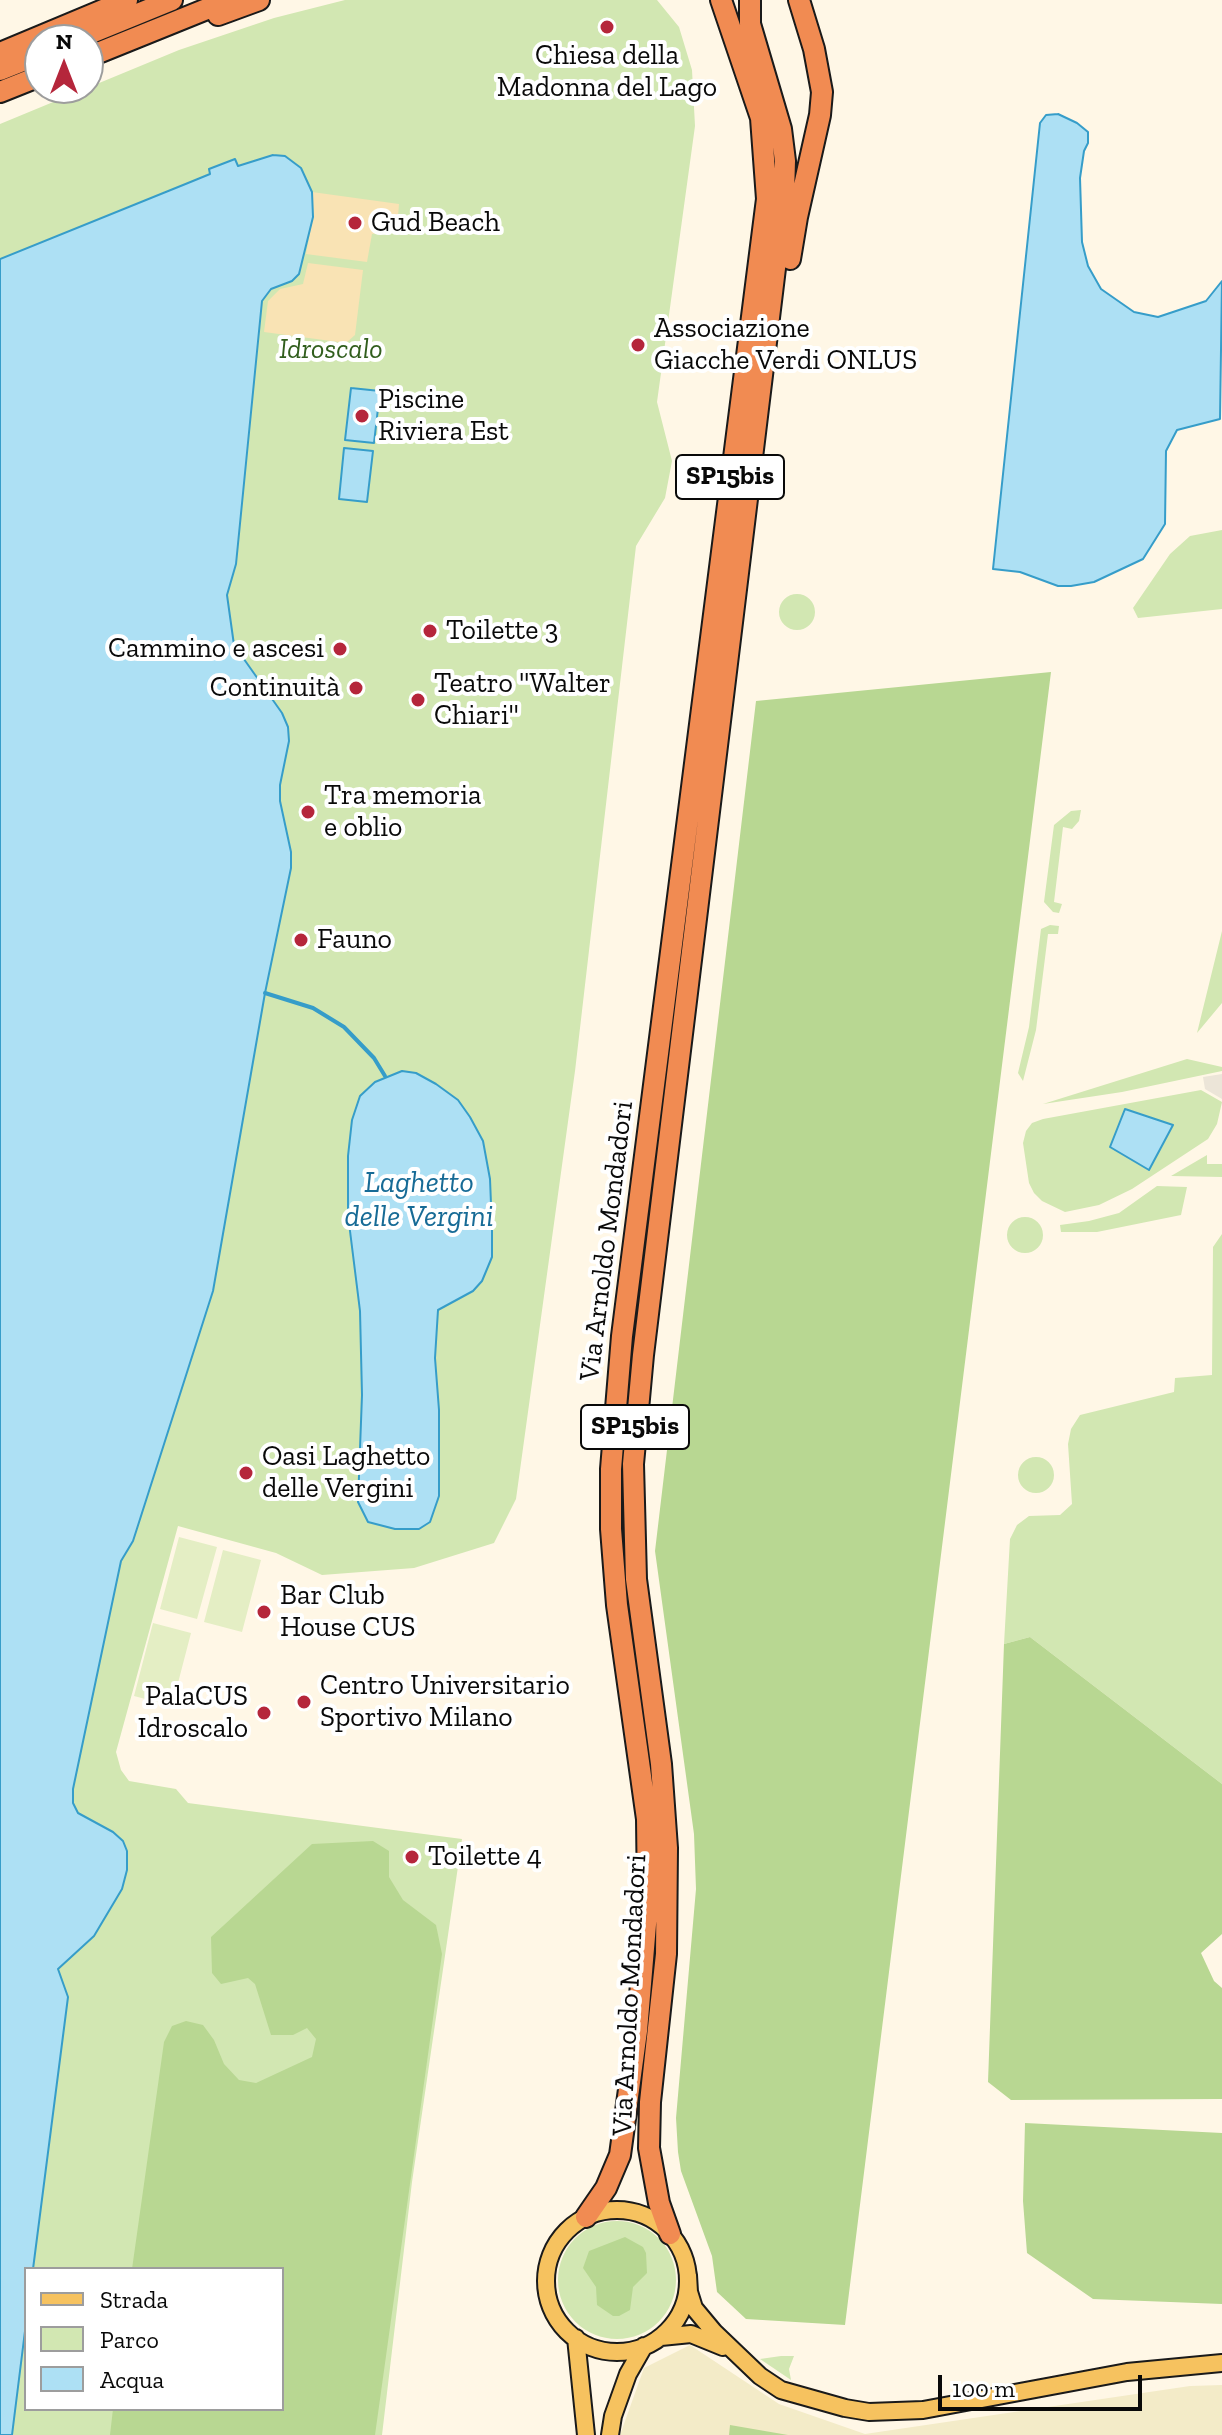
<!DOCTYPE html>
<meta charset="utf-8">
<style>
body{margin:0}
#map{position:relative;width:1222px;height:2435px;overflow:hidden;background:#fff7e6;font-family:"Zilla Slab",serif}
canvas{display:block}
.legend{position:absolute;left:24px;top:2267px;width:260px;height:144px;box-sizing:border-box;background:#fff;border:2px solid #9d9d9d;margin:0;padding:10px 14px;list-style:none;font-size:24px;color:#090909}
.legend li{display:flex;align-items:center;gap:16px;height:40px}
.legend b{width:40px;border:2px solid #9d9d9d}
.north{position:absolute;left:24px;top:24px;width:80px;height:80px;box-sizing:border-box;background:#fff;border:2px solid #9d9d9d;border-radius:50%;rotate:0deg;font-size:22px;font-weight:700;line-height:32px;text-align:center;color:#090909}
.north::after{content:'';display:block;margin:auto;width:28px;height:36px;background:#b5263b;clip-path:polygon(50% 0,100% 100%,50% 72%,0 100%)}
.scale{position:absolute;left:938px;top:2375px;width:204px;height:36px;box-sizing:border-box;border:4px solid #090909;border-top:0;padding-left:10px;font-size:24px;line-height:28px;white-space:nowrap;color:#090909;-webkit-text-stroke:6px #fff;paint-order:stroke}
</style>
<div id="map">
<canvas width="1222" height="2435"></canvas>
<ul class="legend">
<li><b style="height:10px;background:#f6c25f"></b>Strada</li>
<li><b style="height:22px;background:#d2e7b2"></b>Parco</li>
<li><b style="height:22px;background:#ade0f4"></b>Acqua</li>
</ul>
<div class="north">N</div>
<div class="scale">100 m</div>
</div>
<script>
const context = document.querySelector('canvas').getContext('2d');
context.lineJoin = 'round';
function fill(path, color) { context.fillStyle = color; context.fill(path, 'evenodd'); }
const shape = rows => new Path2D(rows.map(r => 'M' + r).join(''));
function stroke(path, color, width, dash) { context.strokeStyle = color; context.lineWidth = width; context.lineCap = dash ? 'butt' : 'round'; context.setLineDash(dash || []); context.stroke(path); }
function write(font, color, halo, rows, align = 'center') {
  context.font = font + ' "Zilla Slab",serif'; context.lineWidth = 8; context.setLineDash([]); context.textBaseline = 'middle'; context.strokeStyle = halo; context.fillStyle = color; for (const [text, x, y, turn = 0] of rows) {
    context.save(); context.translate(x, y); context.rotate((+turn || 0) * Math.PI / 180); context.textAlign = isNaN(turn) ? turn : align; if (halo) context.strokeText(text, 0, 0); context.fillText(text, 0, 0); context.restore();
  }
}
fill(shape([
 [690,2345,779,2404,865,2434,1190,2386,1222,2385,1222,2435,620,2435,644,2368]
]), '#f3ebc8');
fill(shape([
 [345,0,657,0,679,27,692,70,695,126,657,402,672,461,665,498,636,546,575,1071,516,1499,494,1543,414,1568,322,1575,276,1553,178,1526,116,1752,121,1770,129,1781,176,1789,188,1803,462,1839,412,2182,382,2435,0,2435,0,124,179,50,274,18],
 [26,2269,282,2269,282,2409,26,2409],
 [1222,530,1222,609,1138,618,1133,608,1170,554,1190,536],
 '779 612a18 18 0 1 1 36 0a18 18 0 1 1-36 0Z',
 [1081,810,1079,821,1072,829,1063,827,1054,902,1062,904,1059,913,1053,912,1044,902,1054,825,1071,811],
 [1050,925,1059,926,1058,934,1048,934,1036,1030,1023,1081,1018,1073,1029,1027,1041,929],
 [1222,931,1222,1003,1197,1033],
 [1187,1059,1222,1067,1222,1071,1122,1092,1043,1104],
 [1201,1090,1222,1102,1217,1124,1208,1139,1132,1189,1099,1205,1065,1212,1042,1201,1034,1193,1029,1183,1023,1143,1026,1131,1032,1123,1043,1119],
 [1207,1155,1207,1164,1222,1164,1222,1177,1171,1176],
 [1157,1186,1187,1187,1181,1215,1097,1232,1061,1232,1060,1225,1089,1221,1119,1213],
 '1007 1235a18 18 0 1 1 36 0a18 18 0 1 1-36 0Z',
 [1222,1234,1222,1784,1030,1637,1004,1644,1010,1539,1017,1525,1029,1516,1060,1515,1072,1504,1068,1444,1071,1429,1080,1415,1174,1392,1175,1378,1212,1375,1213,1247],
 '1018 1475a18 18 0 1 1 36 0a18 18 0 1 1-36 0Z',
 '558 2280a59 59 0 1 1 118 0a59 59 0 1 1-118 0Z',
 [781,2356,794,2356,789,2369,791,2380,760,2359]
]), '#d2e7b2');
fill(shape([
 [1051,672,845,2325,746,2319,717,2292,712,2256,681,2171,678,2152,676,2118,696,1889,694,1834,655,1551,756,701],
 [1030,1637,1222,1784,1222,1934,1201,1953,1214,1981,1222,1988,1222,2099,1011,2100,988,2082,1004,1644],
 [373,1841,389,1851,389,1877,403,1900,436,1925,442,1954,375,2435,110,2435,113,2409,282,2409,282,2269,132,2269,164,2042,172,2026,186,2021,203,2025,214,2040,224,2064,239,2080,256,2083,312,2057,316,2039,307,2028,293,2035,271,2035,255,1984,248,1978,221,1984,212,1973,211,1937,312,1844],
 [1025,2123,1222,2133,1222,2304,1093,2299,1027,2253,1023,2201],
 [625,2237,643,2247,646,2253,647,2273,633,2287,630,2310,619,2316,613,2316,597,2305,596,2287,583,2268,589,2251],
 [730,2425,788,2435,729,2435]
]), '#b8d792');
fill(shape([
 [312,192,399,204,397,229,372,234,367,262,306,254,313,217],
 [308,263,363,270,355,335,346,343,264,332,268,301,280,289,303,284]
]), '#f9e3b4');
fill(shape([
 [179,1537,217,1547,197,1619,160,1609],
 [223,1550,261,1560,242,1632,204,1622],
 [153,1623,191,1633,172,1706,134,1696]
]), '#e4eec4');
fill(shape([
 [1222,1074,1222,1099,1205,1089,1203,1077]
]), '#ece5d8');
const water = shape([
 [1058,114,1077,123,1088,132,1088,143,1084,151,1080,178,1082,242,1088,266,1101,289,1134,312,1158,317,1206,301,1222,281,1220,419,1177,430,1166,451,1165,524,1143,559,1094,582,1071,586,1058,586,1020,572,993,569,1040,123,1046,115,1058,114],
 [273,155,285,156,301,168,312,192,313,217,299,274,292,281,271,289,262,301,236,564,227,595,234,645,282,713,288,727,289,741,280,785,280,801,291,852,291,868,265,993,213,1291,133,1541,121,1561,73,1789,73,1803,78,1813,113,1832,123,1841,127,1851,127,1870,122,1889,94,1936,58,1969,68,1997,33,2269,26,2269,26,2323,12,2435,0,2435,0,259,188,183,210,174,209,169,235,159,238,166,273,155],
 [351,388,380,391,374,443,345,440,351,388],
 [344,448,373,451,367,502,339,499,344,448],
 [402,1071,416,1073,436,1084,458,1100,470,1117,483,1141,490,1179,492,1229,492,1257,482,1281,473,1291,438,1310,435,1358,439,1410,439,1496,430,1522,419,1529,395,1529,368,1522,358,1502,362,1395,360,1311,348,1215,348,1156,352,1120,360,1096,375,1082,402,1071],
 [1125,1109,1173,1125,1149,1170,1110,1147,1125,1109]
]);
fill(water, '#ade0f4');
stroke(water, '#369dc9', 2);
stroke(shape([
 [265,993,313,1008,344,1027,374,1058,385,1076]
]), '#369dc9', 4);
const major = shape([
 '546 2281a71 71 0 1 1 142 0a71 71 0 1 1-142 0Z',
 [688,2275,689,2292,694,2308,714,2332,760,2376,781,2390,845,2408,869,2412,923,2410,1127,2372,1222,2363],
 [661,2337,691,2334,723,2347],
 [576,2338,586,2435],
 [610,2435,613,2416,628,2374,644,2346]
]);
const highway = shape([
 [218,15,259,0],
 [74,40,172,0],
 [0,53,127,0],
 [88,57,229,0],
 [0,70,40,54],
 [0,92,40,76],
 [790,259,797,217,820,115,822,92,814,49,799,0],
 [586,2217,606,2188,620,2155,637,2031,648,1901,647,1819,617,1605,611,1529,611,1469,622,1336,767,199,761,118,721,0],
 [670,2234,659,2203,649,2148,650,2102,666,1954,667,1848,661,1764,636,1579,633,1464,643,1355,784,194,785,161,781,129,750,24,750,0]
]);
stroke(major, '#1a1a1a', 20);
stroke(highway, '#1a1a1a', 24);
stroke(major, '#f6c25f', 16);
stroke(highway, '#f18b52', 20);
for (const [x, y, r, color] of [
 [607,27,8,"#b5263b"],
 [355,223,8,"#b5263b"],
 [638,345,8,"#b5263b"],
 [362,416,8,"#b5263b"],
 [430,631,8,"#b5263b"],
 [340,649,8,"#b5263b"],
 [356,688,8,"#b5263b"],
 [418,700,8,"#b5263b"],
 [308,812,8,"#b5263b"],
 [301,940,8,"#b5263b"],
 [246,1473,8,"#b5263b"],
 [264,1612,8,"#b5263b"],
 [304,1702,8,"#b5263b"],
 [264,1713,8,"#b5263b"],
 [412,1857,8,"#b5263b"]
]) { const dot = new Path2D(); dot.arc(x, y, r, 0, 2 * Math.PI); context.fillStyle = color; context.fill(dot); stroke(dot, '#fff', 3); }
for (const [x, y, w] of [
 [730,477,108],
 [635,1427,108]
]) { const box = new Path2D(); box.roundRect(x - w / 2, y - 22, w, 44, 6); context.fillStyle = '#fff'; context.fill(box); stroke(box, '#090909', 2); }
write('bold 26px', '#090909', null, [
 ["SP15bis",730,477],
 ["SP15bis",635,1427]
]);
write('28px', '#090909', '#fff', [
 ["Chiesa della",607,56,"center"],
 ["Madonna del Lago",607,88,"center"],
 ["Gud Beach",371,223],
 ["Associazione",654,329],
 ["Giacche Verdi ONLUS",654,361],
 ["Piscine",378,400],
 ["Riviera Est",378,432],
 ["Toilette 3",446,631],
 ["Cammino e ascesi",324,649,"right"],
 ["Teatro \"Walter",434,684],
 ["Chiari\"",434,716],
 ["Continuità",340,688,"right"],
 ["Tra memoria",324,796],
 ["e oblio",324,828],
 ["Fauno",317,940],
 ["Oasi Laghetto",262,1457],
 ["delle Vergini",262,1489],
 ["Bar Club",280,1596],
 ["House CUS",280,1628],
 ["Centro Universitario",320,1686],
 ["Sportivo Milano",320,1718],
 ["PalaCUS",248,1697,"right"],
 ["Idroscalo",248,1729,"right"],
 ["Toilette 4",428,1857]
], 'left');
write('italic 28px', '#315e1d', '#fff', [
 ["Idroscalo",331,350]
]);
write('28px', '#090909', '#fff', [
 ["Via Arnoldo Mondadori",607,1241,-83],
 ["Via Arnoldo Mondadori",630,1995,-87]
]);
write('italic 30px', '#176b96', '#fff', [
 ["Laghetto",419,1183],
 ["delle Vergini",419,1217]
]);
</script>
